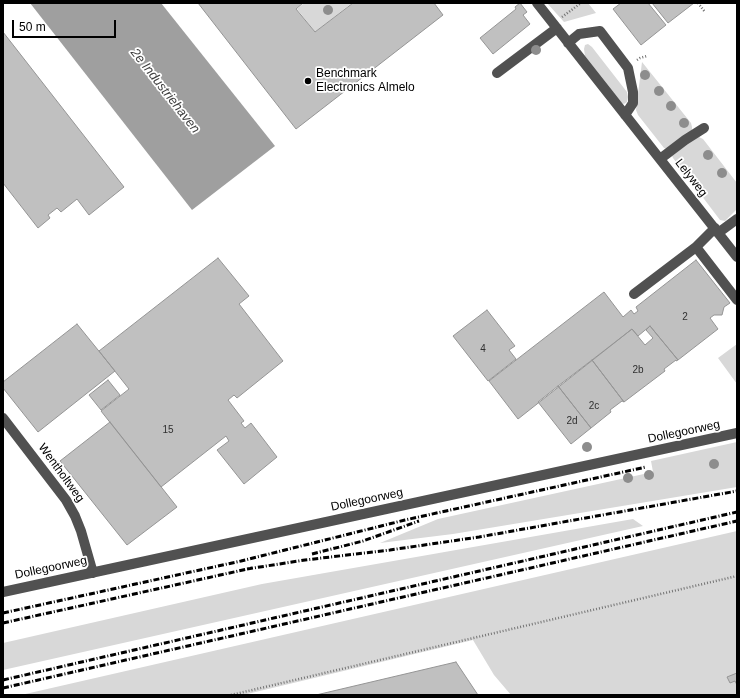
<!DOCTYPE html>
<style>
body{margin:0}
#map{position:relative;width:740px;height:698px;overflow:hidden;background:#fff;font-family:Helvetica,sans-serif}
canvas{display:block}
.frame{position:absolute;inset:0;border:4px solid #000;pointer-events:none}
.scale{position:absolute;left:12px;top:20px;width:104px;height:18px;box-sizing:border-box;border:2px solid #000;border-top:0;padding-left:5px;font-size:12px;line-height:14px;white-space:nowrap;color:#000;-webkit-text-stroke:3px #fff;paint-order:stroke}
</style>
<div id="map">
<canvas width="740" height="698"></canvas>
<div class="frame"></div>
<div class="scale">50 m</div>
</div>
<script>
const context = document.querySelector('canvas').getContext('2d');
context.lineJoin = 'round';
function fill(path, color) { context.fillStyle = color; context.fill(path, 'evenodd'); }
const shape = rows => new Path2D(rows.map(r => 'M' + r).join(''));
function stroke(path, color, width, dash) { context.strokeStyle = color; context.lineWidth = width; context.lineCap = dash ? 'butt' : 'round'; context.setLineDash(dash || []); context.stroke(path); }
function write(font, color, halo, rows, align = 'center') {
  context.font = font + ' Helvetica,sans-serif'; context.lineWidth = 3.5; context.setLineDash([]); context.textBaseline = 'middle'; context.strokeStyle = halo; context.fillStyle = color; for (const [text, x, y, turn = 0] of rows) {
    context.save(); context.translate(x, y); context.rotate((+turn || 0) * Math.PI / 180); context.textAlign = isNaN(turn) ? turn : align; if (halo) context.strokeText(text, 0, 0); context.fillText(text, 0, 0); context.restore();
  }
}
fill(shape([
 [304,3,352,3,315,32,297,9],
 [547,3,588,3,596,13,564,22],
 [588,44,592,47,627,92,628,97,627,102,624,104,622,103,585,56,584,49,585,45],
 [642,62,691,123,692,127,692,130,667,149,664,148,638,115,636,110],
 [699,137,703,139,737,183,737,209,725,221,720,220,673,158,672,156,695,138],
 [737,344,737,384,718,358],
 [737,442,737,487,453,534,380,543,438,519,653,472,651,461],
 [633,519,643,526,3,670,3,643,262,584],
 [737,531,737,695,511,695,494,675,473,640,243,695,21,695]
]), '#d8d8d8');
fill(shape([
 [30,3,161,3,275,146,192,210]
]), '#9f9f9f');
const building = shape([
 [198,3,303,3,296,9,315,32,353,3,434,3,443,15,296,129,198,3],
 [520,3,527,12,523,15,530,24,493,54,480,38,516,9,515,7,520,3],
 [621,3,648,3,666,25,641,45,613,9,621,3],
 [652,3,694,3,668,23,652,3],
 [3,32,124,187,89,215,77,199,61,212,57,208,48,215,50,218,38,228,3,183,3,32],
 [218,258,249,296,239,304,283,361,237,398,234,395,228,400,244,421,241,423,245,428,251,423,277,457,244,484,217,450,229,441,226,436,161,487,101,411,129,389,99,351,218,258],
 [696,260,730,303,724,307,722,315,714,315,710,318,718,329,678,360,650,326,638,336,632,329,518,419,489,381,604,292,623,317,631,310,634,314,638,311,636,307,696,260],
 [487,310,515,346,509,350,516,359,488,381,453,336,487,310],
 [77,324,115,371,38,432,3,388,3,382,77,324],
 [650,326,678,360,676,361,676,360,664,369,665,371,624,402,592,360,632,329,645,345,653,338,646,330,650,326],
 [592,360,624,402,622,401,610,410,611,412,591,428,558,386,592,360],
 [108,380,120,395,101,410,89,395,108,380],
 [558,386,591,428,571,444,538,402,558,386],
 [110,422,177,507,127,545,60,461,110,422],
 [456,662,478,695,316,695,456,662],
 [737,673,737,685,735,681,730,683,727,677,737,673]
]);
fill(building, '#c0c0c0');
stroke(building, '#959595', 1);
stroke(shape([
 [698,3,705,12],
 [562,17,581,3],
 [637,60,640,58,647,56],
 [231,695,737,576]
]), '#737373', 2.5, [1, 2]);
stroke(shape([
 [537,3,737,257],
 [568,43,579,34,600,31,628,68,633,92,633,103,625,115],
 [497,73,557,28],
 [660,159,685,140,704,128],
 [718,233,737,219],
 [696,247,737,300],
 [634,294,696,247,715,228],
 [3,418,66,500,75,516,81,531,93,573],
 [3,592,737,433]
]), '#515151', 10);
stroke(shape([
 [312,554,363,541,419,521],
 [247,569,305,560,390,550,479,537,737,491],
 [3,613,241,561,405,520,646,467],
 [3,623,252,568],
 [3,680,737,512],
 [3,688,737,521]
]), '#000', 3, [6, 2, 1, 2]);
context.fillStyle = '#8d8d8d';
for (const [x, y] of [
 [328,10],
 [536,50],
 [645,75],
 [659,91],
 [671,106],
 [684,123],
 [708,155],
 [722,173],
 [587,447],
 [714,464],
 [649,475],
 [628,478]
]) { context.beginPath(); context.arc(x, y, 5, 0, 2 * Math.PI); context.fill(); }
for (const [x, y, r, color] of [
 [308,81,4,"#000"]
]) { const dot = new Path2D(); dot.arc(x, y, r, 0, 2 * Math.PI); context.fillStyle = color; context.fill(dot); stroke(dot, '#fff', 1.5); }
write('10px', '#303030', null, [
 ["2",685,317],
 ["4",483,349],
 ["2b",638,370],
 ["2c",594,406],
 ["2d",572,421],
 ["15",168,430]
]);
write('12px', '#000', '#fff', [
 ["Benchmark",316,74],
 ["Electronics Almelo",316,88]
], 'left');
write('12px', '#000', '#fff', [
 ["Lelyweg",691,178,52],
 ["Dollegoorweg",684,432,-12],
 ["Wentholtweg",61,473,54],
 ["Dollegoorweg",367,500,-12],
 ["Dollegoorweg",51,568,-12]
]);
write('italic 13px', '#404040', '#fff', [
 ["2e Industriehaven",165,91,52]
]);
</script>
